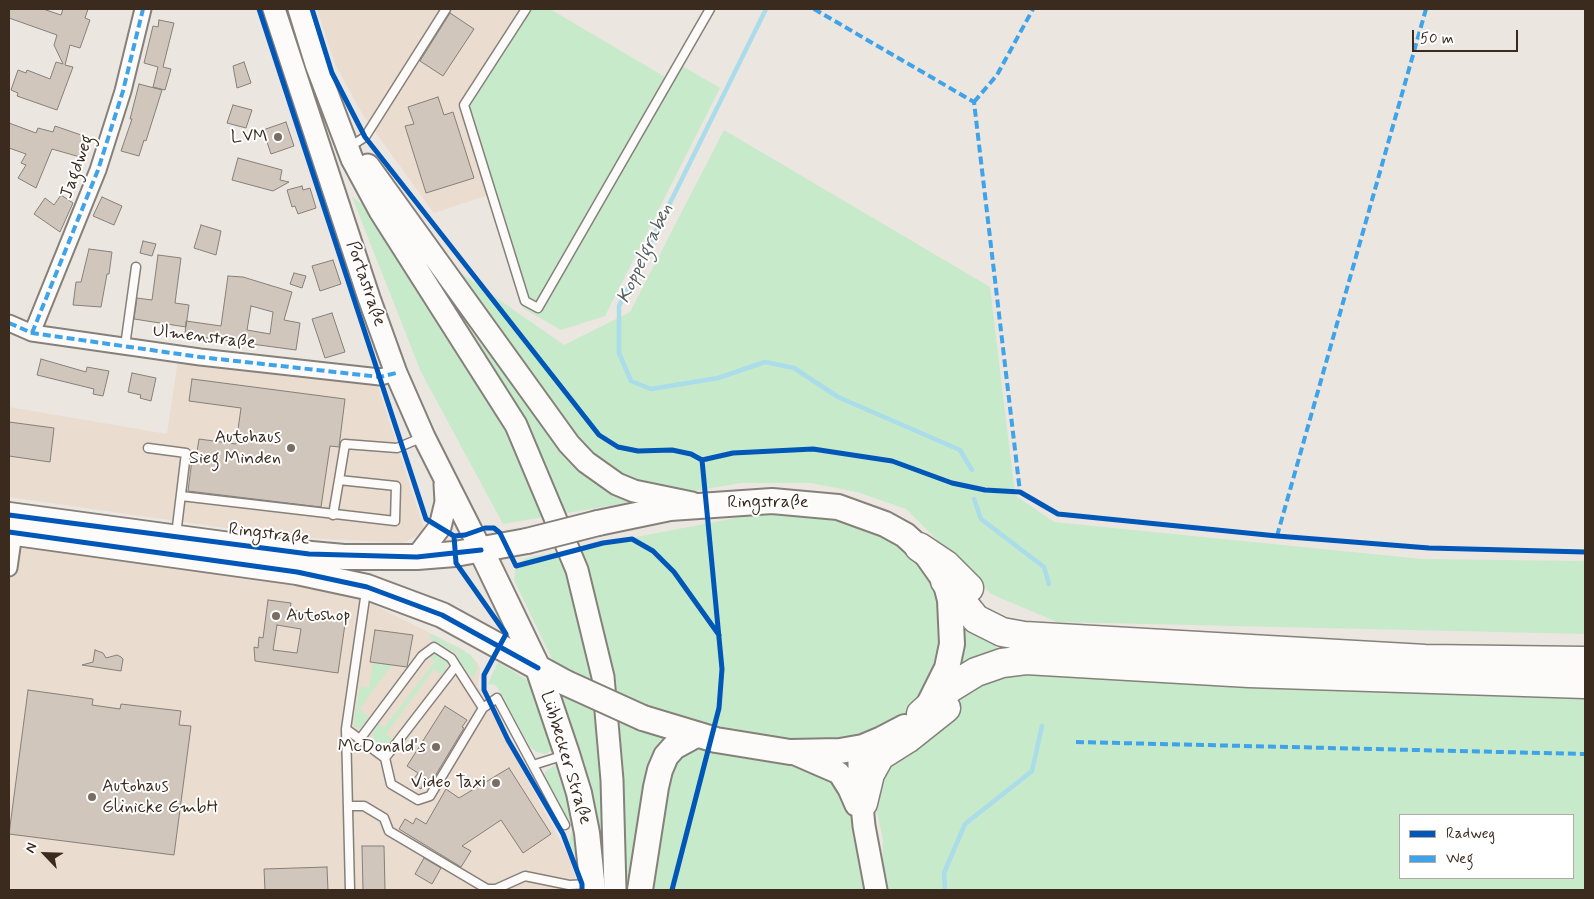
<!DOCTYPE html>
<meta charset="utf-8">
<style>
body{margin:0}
#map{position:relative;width:1594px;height:899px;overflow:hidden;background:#ece6e0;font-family:Mynerve,sans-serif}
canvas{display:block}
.frame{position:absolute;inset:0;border:10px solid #3b2a1e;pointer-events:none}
.legend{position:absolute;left:1399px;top:814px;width:175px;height:65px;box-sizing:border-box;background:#fff;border:1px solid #b1aaa5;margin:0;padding:6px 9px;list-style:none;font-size:15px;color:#3b2a1e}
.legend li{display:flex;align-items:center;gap:10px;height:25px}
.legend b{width:25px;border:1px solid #b1aaa5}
.north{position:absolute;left:20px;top:829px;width:50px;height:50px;-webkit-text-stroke:4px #fff;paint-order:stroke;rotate:294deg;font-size:14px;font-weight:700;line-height:20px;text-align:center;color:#3b2a1e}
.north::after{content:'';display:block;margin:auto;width:18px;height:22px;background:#3b2a1e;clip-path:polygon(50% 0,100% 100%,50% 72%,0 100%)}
.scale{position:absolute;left:1412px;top:30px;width:106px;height:22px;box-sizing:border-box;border:2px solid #3b2a1e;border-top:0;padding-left:6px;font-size:15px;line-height:18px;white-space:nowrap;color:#3b2a1e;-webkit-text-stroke:4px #fff;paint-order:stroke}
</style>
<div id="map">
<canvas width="1594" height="899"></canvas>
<div class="frame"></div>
<ul class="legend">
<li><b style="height:6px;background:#0057b8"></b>Radweg</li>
<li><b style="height:6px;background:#3fa3ea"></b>Weg</li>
</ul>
<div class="north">N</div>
<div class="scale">50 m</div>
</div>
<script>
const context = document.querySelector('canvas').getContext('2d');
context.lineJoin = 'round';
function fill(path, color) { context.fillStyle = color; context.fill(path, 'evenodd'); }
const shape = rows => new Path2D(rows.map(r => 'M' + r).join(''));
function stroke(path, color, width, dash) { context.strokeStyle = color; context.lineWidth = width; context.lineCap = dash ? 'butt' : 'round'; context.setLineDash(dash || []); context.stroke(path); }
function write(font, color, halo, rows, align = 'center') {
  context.font = font + ' Mynerve,sans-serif'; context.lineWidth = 4; context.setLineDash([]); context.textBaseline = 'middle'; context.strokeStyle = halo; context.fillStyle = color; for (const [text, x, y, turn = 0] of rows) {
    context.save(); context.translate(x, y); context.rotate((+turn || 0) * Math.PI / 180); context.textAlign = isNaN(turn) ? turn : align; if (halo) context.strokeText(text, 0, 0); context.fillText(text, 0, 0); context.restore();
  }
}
fill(shape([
 [317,9,522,9,460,103,488,195,434,213,363,115,335,64],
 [178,359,378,386,424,529,417,536,402,543,288,537,9,497,9,407,167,434],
 [9,539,340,588,464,650,478,663,480,669,478,687,570,859,575,876,577,890,9,890]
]), '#eadcce');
fill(shape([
 [522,9,550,9,670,80,679,64,720,88,605,316,561,330,523,308,460,103],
 [724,130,990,287,1015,495,1054,522,1422,559,1585,561,1585,634,1057,622,991,594,906,509,857,492,811,483,741,483,503,524,421,372,352,197,564,345,630,312],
 [772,511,839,517,883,532,922,560,959,611,1025,674,1585,696,1585,890,886,890,882,873,883,840,874,799,846,795,868,890,622,890,622,879,596,826,558,693,554,663,514,580,516,567,526,558],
 [1400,815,1573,815,1573,878,1400,878],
 [431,634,471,655,477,666,475,676,472,677,458,660,458,654,429,639],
 [437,652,448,661,443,675,434,669,386,734,393,740,382,745,373,741,374,729,378,724,384,728,435,661,429,656,431,653],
 [373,662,392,665,359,709,368,716,364,725,357,729,354,725,354,720,360,686,369,688],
 [498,662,535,685,556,745,553,750,545,754,537,752,530,747,499,690,495,685,488,684],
 [554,766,559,766,566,773,581,869,569,841,573,828,544,778,545,772]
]), '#c7eaca');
stroke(shape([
 [766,9,619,306,619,353,631,381,651,389,718,378,765,362,794,368,838,397,960,450,972,470],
 [974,499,981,519,1044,567,1049,584],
 [945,890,944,873,965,824,1032,771,1042,726]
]), '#aadcea', 4.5);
const building = shape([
 [9,9,43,9,61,15,63,9,88,9,85,18,90,20,80,48,70,45,65,65,73,67,57,110,17,96,18,93,11,90,18,70,26,73,27,70,50,79,56,62,63,64,54,45,57,35,9,18,9,9],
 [450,13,474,29,443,76,420,61,450,13],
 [159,20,174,23,163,67,171,69,165,90,153,87,158,67,144,63,153,26,158,27,159,20],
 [244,62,251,83,237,88,233,66,244,62],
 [139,84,162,90,146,141,144,140,139,156,121,151,132,119,130,119,139,84],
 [438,97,444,115,453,112,474,178,426,193,405,126,414,124,408,107,438,97],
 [233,105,252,110,246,128,227,123,233,105],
 [286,122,294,146,271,154,263,130,286,122],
 [9,123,36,133,38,128,53,132,55,126,84,136,80,157,52,149,36,188,18,178,26,165,21,163,26,154,9,148,9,123],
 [238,158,282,170,280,180,289,182,273,191,232,180,238,158],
 [302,186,303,190,310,188,316,208,298,214,295,206,292,207,287,190,302,186],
 [61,195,73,203,60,232,34,214,45,198,54,205,61,195],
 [102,197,122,206,114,225,93,216,102,197],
 [201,225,221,231,216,255,194,248,201,225],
 [143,241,156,244,152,256,140,253,143,241],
 [89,249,112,252,109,274,107,274,101,307,73,305,76,282,81,282,89,249],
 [158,255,181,258,175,303,189,305,186,327,134,319,137,298,152,300,158,255],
 [333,260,341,284,320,291,312,266,333,260],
 [294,273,306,276,302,288,290,284,294,273],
 [228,276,243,277,292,292,284,320,300,323,296,350,185,335,186,321,221,326,228,276],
 [251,306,273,312,270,334,247,330,251,306],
 [332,313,345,352,325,358,312,319,332,313],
 [41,359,86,372,87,367,109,371,103,396,93,394,94,389,37,375,41,359],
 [132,373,156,378,151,401,140,398,141,395,128,392,132,373],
 [192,379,345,399,339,447,330,446,321,507,188,491,193,452,197,452,199,439,236,444,241,408,189,401,192,379],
 [9,422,54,428,50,462,9,456,9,422],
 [268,600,291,603,290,610,346,617,338,673,255,661,254,647,258,648,259,637,263,638,268,600],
 [277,625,301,629,297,653,273,650,277,625],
 [375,630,413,635,407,667,370,662,375,630],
 [95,650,103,653,106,658,117,655,121,657,123,659,121,671,82,665,93,662,95,650],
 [28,690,93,699,92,705,120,709,121,704,181,711,179,725,191,726,174,855,9,834,28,690],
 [445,706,467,720,462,727,464,728,432,781,427,778,421,789,411,783,418,773,407,766,445,706],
 [509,768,551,834,523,853,501,820,462,846,471,851,461,867,399,829,405,819,413,824,416,818,426,824,446,789,459,798,509,768],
 [362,846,384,846,385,890,363,890,362,846],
 [424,858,441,868,432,884,415,874,424,858],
 [327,867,328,890,265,890,264,869,327,867]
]);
fill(building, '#d0c6bc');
stroke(building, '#86807a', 1);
const lane = shape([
 [526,9,464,105,525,301,538,308,710,9],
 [354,144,365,137,446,9],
 [125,346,136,267],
 [148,448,186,453,176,535],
 [181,496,395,521,396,486,339,480,345,444,397,448,423,437],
 [333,515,339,480],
 [366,591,346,729,385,758,391,784,418,800,430,796,483,708,497,698,565,825],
 [346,729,350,890],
 [360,739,422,656,434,647,451,658,483,708],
 [385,758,456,666],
 [533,765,565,755],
 [348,806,364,806,384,818,389,831,487,889,496,889,525,876,569,885,591,884]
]);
const street = shape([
 [9,323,32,333,200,357,380,377,396,373],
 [32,333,98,170,123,91,143,9],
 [9,568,14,533]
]);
const secondary = shape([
 [274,9,369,298,396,373,424,437,481,550],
 [299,9,316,64,352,159,380,211,516,425,577,570,603,677,612,780,615,890],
 [368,165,569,444,586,462,617,484,634,491,692,503],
 [417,557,440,527,446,502,445,484],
 [863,747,859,757,859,775,864,826,876,890],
 [793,753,839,773,849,789,856,805]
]);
const primary = shape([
 [9,515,267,550,344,557,417,557,455,554,527,541],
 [598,523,670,508,772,501,838,507,885,524,905,535,926,554,945,581,950,600,952,644,947,668,929,704],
 [9,532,297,572,367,587,442,615,566,683],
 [481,550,538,668,567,754,579,793,587,833,593,890],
 [643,718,716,740,790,752,840,751,863,747,882,739,905,727],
 [640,890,656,787,660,770,666,756,674,747,696,735]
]);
const highway = shape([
 [919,547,946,565,969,588],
 [945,581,976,619,1002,632,1024,636,1425,659,1585,661],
 [921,714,950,688,976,672,1002,663,1026,660,1249,673,1585,684],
 [863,803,870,774,880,756,907,739,946,708]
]);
stroke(lane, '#86807a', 11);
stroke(street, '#86807a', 19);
stroke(secondary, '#86807a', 25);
stroke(primary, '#86807a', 28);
stroke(highway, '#86807a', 31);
stroke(lane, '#fcfbfa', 8);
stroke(street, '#fcfbfa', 15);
stroke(secondary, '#fcfbfa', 21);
stroke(primary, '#fcfbfa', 24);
stroke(highway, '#fcfbfa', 28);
const primaryBridge = shape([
 [527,541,598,523],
 [566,683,643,718]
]);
stroke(primaryBridge, '#86807a', 28, []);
stroke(primaryBridge, '#fcfbfa', 24);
stroke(shape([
 [814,9,974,102,1020,492],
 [974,102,997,75,1033,9],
 [9,323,32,333,200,357,380,377,396,373],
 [32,333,98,170,123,91,143,9],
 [1277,536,1426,9],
 [1076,742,1585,754]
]), '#3fa3ea', 4, [8, 4]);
stroke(shape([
 [259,9,426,519,454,536,456,563,506,634,484,675,484,690,508,740,563,834,582,884,582,890],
 [312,9,332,73,365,137,599,435,618,447,638,451,672,450,691,454,702,460,733,453,813,449,892,461,952,483,985,490,1020,492,1058,514,1277,536,1429,548,1585,552],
 [9,515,309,554,417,557,481,550],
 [9,532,297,572,367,587,442,615,538,668],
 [454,536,465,535,485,528,494,528,500,533,516,566,603,543,632,539,653,551,674,572,719,635],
 [672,890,719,708,722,669,702,460]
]), '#0057b8', 5);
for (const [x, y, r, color] of [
 [278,137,5,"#796c62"],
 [291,448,5,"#796c62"],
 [276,616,5,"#796c62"],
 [436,747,5,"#796c62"],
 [496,783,5,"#796c62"],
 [92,797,5,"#796c62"]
]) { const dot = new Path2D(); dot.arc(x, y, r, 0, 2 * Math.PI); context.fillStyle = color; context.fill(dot); stroke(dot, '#fff', 2); }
write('18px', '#3b2a1e', '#fff', [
 ["LVM",268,137],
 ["Autohaus",281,438],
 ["Sieg Minden",281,459],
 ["Autoshop",286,616,"left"],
 ["McDonald's",426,747],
 ["Video Taxi",486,783],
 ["Autohaus",102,787,"left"],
 ["Glinicke GmbH",102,808,"left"]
], 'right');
write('18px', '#3b2a1e', '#fff', [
 ["Jagdweg",78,167,-70],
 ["Portastraße",365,284,71],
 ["Ulmenstraße",204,338,7],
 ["Ringstraße",768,503],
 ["Ringstraße",269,535,7],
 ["Lübbecker Straße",565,758,73]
]);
write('italic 19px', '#545e5d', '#fff', [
 ["Koppelgraben",646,254,-65]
]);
</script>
